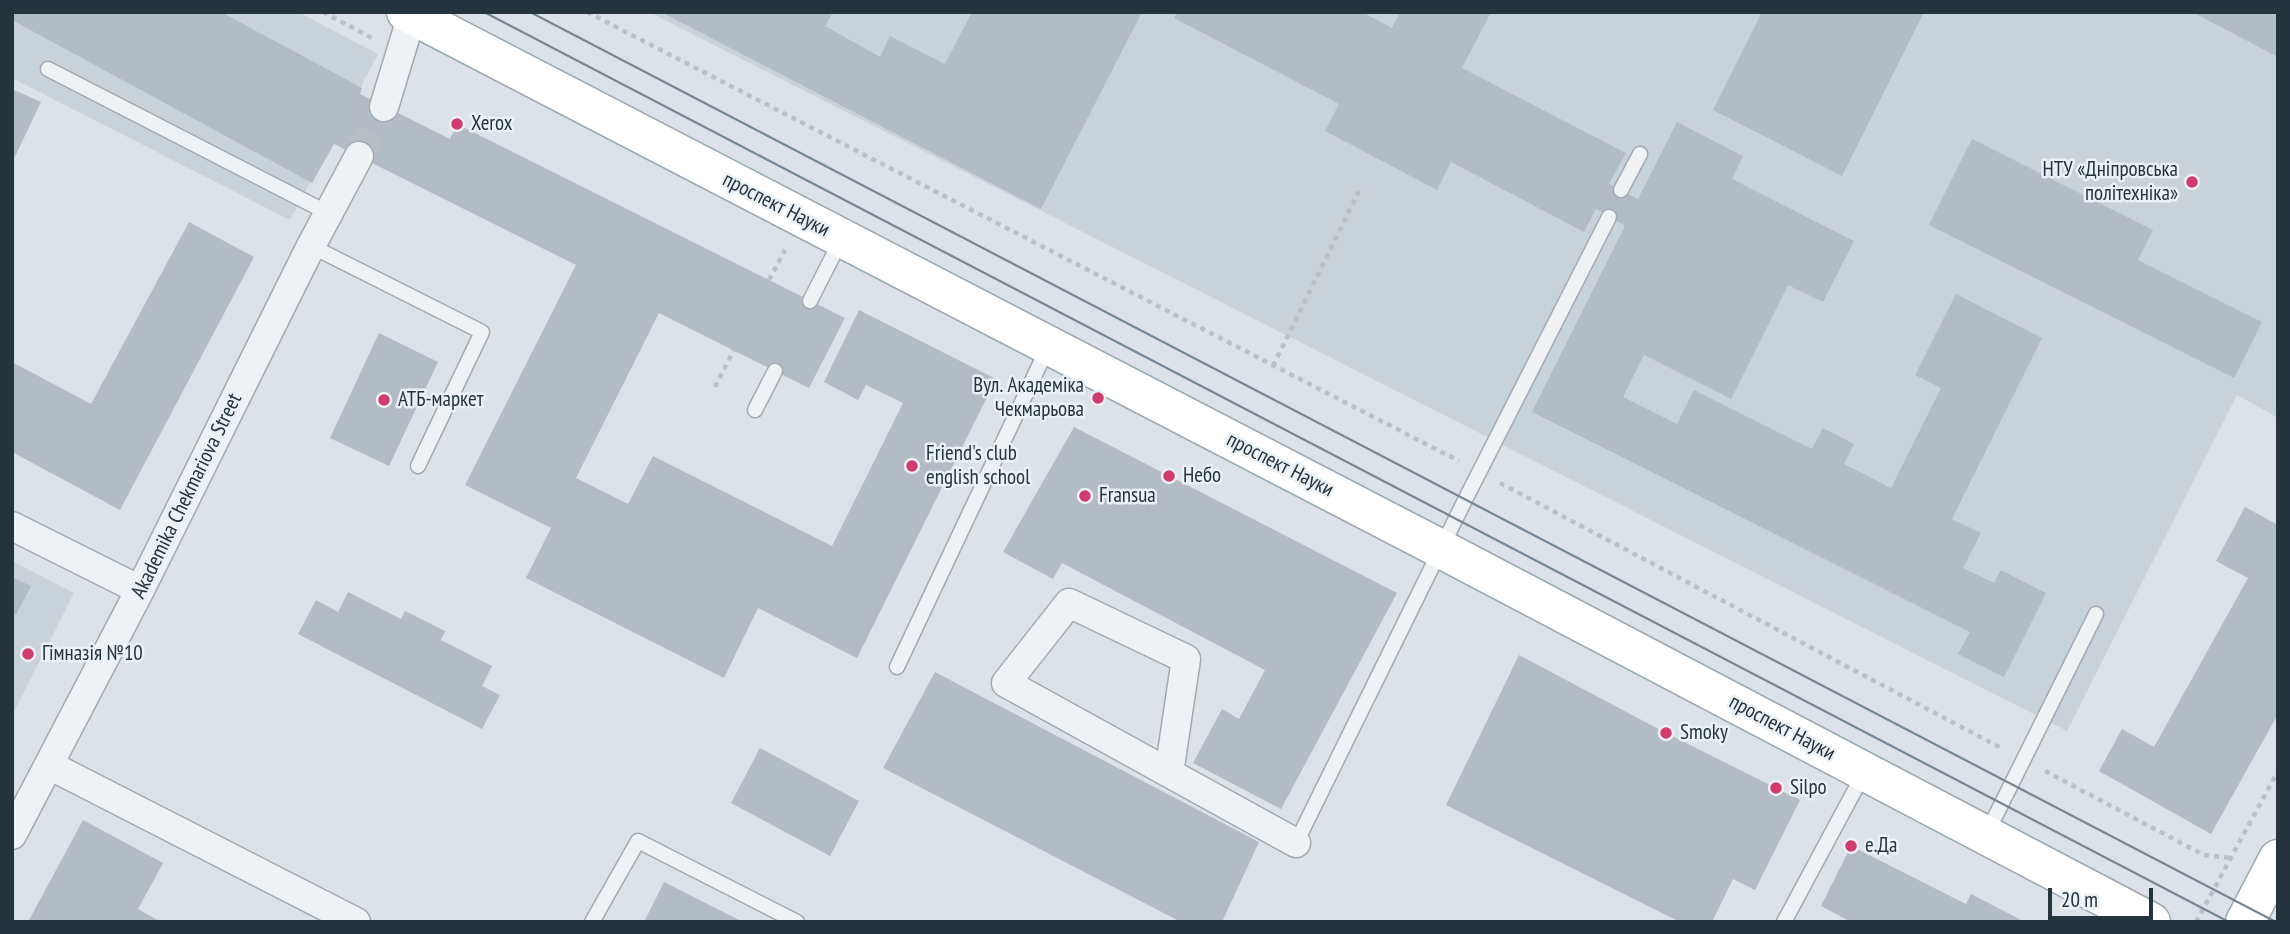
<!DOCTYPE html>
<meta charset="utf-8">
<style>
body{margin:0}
#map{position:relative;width:2290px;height:934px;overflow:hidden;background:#dce2e7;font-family:"PT Sans Narrow",sans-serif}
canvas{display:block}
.frame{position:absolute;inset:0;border:14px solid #25333d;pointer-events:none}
.scale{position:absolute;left:2048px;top:888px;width:105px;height:32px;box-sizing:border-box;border:4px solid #25333d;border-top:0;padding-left:9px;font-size:21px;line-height:24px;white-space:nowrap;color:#25333d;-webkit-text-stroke:5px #ebf1f4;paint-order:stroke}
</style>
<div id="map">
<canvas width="2290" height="934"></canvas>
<div class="frame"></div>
<div class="scale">20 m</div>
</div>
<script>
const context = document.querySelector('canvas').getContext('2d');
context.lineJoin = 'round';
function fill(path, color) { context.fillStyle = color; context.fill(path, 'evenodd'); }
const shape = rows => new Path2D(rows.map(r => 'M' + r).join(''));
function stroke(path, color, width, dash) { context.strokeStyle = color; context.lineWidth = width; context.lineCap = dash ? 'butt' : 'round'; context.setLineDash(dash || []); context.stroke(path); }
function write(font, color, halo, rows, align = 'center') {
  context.font = font + ' "PT Sans Narrow",sans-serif'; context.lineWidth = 5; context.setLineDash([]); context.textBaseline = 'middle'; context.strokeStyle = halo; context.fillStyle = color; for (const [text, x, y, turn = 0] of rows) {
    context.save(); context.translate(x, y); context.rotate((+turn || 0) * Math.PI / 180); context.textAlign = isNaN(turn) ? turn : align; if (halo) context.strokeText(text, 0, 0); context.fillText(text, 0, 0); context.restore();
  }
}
fill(shape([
 [12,12,298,12,378,54,290,220,12,78],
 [649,12,2278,12,2278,418,2237,395,2067,731],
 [12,561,74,593,12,716]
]), '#cad2d9');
fill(shape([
 [12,12,221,12,362,88,360,94,450,139,457,124,845,318,809,388,659,313,576,478,628,504,653,456,832,546,903,403,866,385,858,400,824,382,859,310,996,379,857,658,758,608,724,678,526,578,551,528,465,485,576,265,334,144,312,183,12,20],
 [661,12,833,12,825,26,880,57,890,36,945,64,972,12,1142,12,1041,209],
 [1177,12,1362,12,1392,28,1400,12,1491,12,1462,68,1626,153,1609,184,1638,199,1677,122,1743,156,1732,179,1854,241,1823,302,1788,285,1731,399,1644,355,1623,397,1677,424,1694,390,1812,449,1823,428,1854,444,1844,464,1891,488,1941,388,1915,375,1956,294,2042,338,1952,519,1981,533,1963,568,1994,583,2001,570,2046,593,2004,677,1958,654,1970,632,1532,412,1625,226,1596,209,1584,232,1451,162,1437,190,1325,131,1339,104,1174,18],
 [1762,12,1924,12,1842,176,1713,110],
 [2192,12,2278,12,2278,57],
 [12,89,41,102,12,163],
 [1972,139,2153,230,2138,260,2262,322,2234,378,1929,225],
 [189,222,254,257,120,510,12,452,12,362,91,404],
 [379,333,438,362,389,466,330,438],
 [1074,427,1397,593,1281,809,1193,763,1222,709,1239,719,1265,670,1062,563,1053,579,1003,552],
 [2245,507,2278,525,2278,714,2211,834,2099,771,2122,729,2154,747,2248,578,2216,561],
 [12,577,31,586,16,615,12,613],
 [348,592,401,619,405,611,445,631,441,640,492,666,482,686,500,695,482,729,298,634,316,600,338,612],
 [1519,655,1666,733,1800,800,1755,890,1733,879,1712,922,1680,922,1446,805],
 [935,672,1259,842,1222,922,1181,922,883,768],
 [760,748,859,801,830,856,731,803],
 [83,820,163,863,138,909,161,922,28,922],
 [1851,846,1966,904,1971,894,2025,922,1851,922,1821,906],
 [664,882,743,922,644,922]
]), '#b3bcc4');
stroke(shape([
 [359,156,384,107]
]), '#b7bfc5', 28, [28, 14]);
const service = shape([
 [48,69,328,213],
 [1621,190,1640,154],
 [311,246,482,332,418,466],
 [810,301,841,240],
 [755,410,775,371],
 [897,667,1048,347],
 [1986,835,2096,614],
 [1296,843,1465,500,1609,217],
 [592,922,638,841,797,922],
 [1784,922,1864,773]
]);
const minor = shape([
 [384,107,412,15],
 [12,526,140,590],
 [49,765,356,922],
 [1169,773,1186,659,1069,603,1006,683,1296,843],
 [12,835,140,590,311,246,359,156]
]);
const primary = shape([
 [406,12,1441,549,2151,922],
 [2245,922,2278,859]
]);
stroke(service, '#a1aab1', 17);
stroke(minor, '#a1aab1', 31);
stroke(primary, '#9ba9b3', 41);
stroke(shape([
 [323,12,372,38],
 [587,12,1459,461],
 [769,280,785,250],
 [1273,366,1361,187],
 [715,387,734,350],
 [1500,483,2003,749],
 [2045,771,2204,855,2230,858],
 [2196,922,2278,771]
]), '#bac0c5', 4.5, [5, 5]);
stroke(service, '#eff2f5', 14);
stroke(minor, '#eff2f5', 28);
stroke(primary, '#fff', 38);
stroke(shape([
 [484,12,2229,922],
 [530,12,2276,922]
]), '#758591', 2);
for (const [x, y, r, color] of [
 [457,124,7,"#d23b6e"],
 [2192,182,7,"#d23b6e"],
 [1098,398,7,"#d23b6e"],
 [384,400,7,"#d23b6e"],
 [912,466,7,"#d23b6e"],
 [1169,476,7,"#d23b6e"],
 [1085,496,7,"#d23b6e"],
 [28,654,7,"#d23b6e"],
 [1666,733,7,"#d23b6e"],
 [1776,788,7,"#d23b6e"],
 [1851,846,7,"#d23b6e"]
]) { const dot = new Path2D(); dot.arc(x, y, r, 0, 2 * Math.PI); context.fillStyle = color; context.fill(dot); stroke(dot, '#ebf1f4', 2.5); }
write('21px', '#25333d', '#ebf1f4', [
 ["Xerox",471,124],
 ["НТУ «Дніпровська",2178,170,"right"],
 ["політехніка»",2178,194,"right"],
 ["Вул. Академіка",1084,386,"right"],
 ["Чекмарьова",1084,410,"right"],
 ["АТБ-маркет",398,400],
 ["Friend's club",926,454],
 ["english school",926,478],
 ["Небо",1183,476],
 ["Fransua",1099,496],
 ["Гімназія №10",42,654],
 ["Smoky",1680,733],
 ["Silpo",1790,788],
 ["е.Да",1865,846]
], 'left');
write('21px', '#25333d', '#ebf1f4', [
 ["проспект Науки",776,205,27],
 ["проспект Науки",1280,465,27],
 ["Akademika Chekmariova Street",187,496,-64],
 ["проспект Науки",1782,728,28]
]);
</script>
